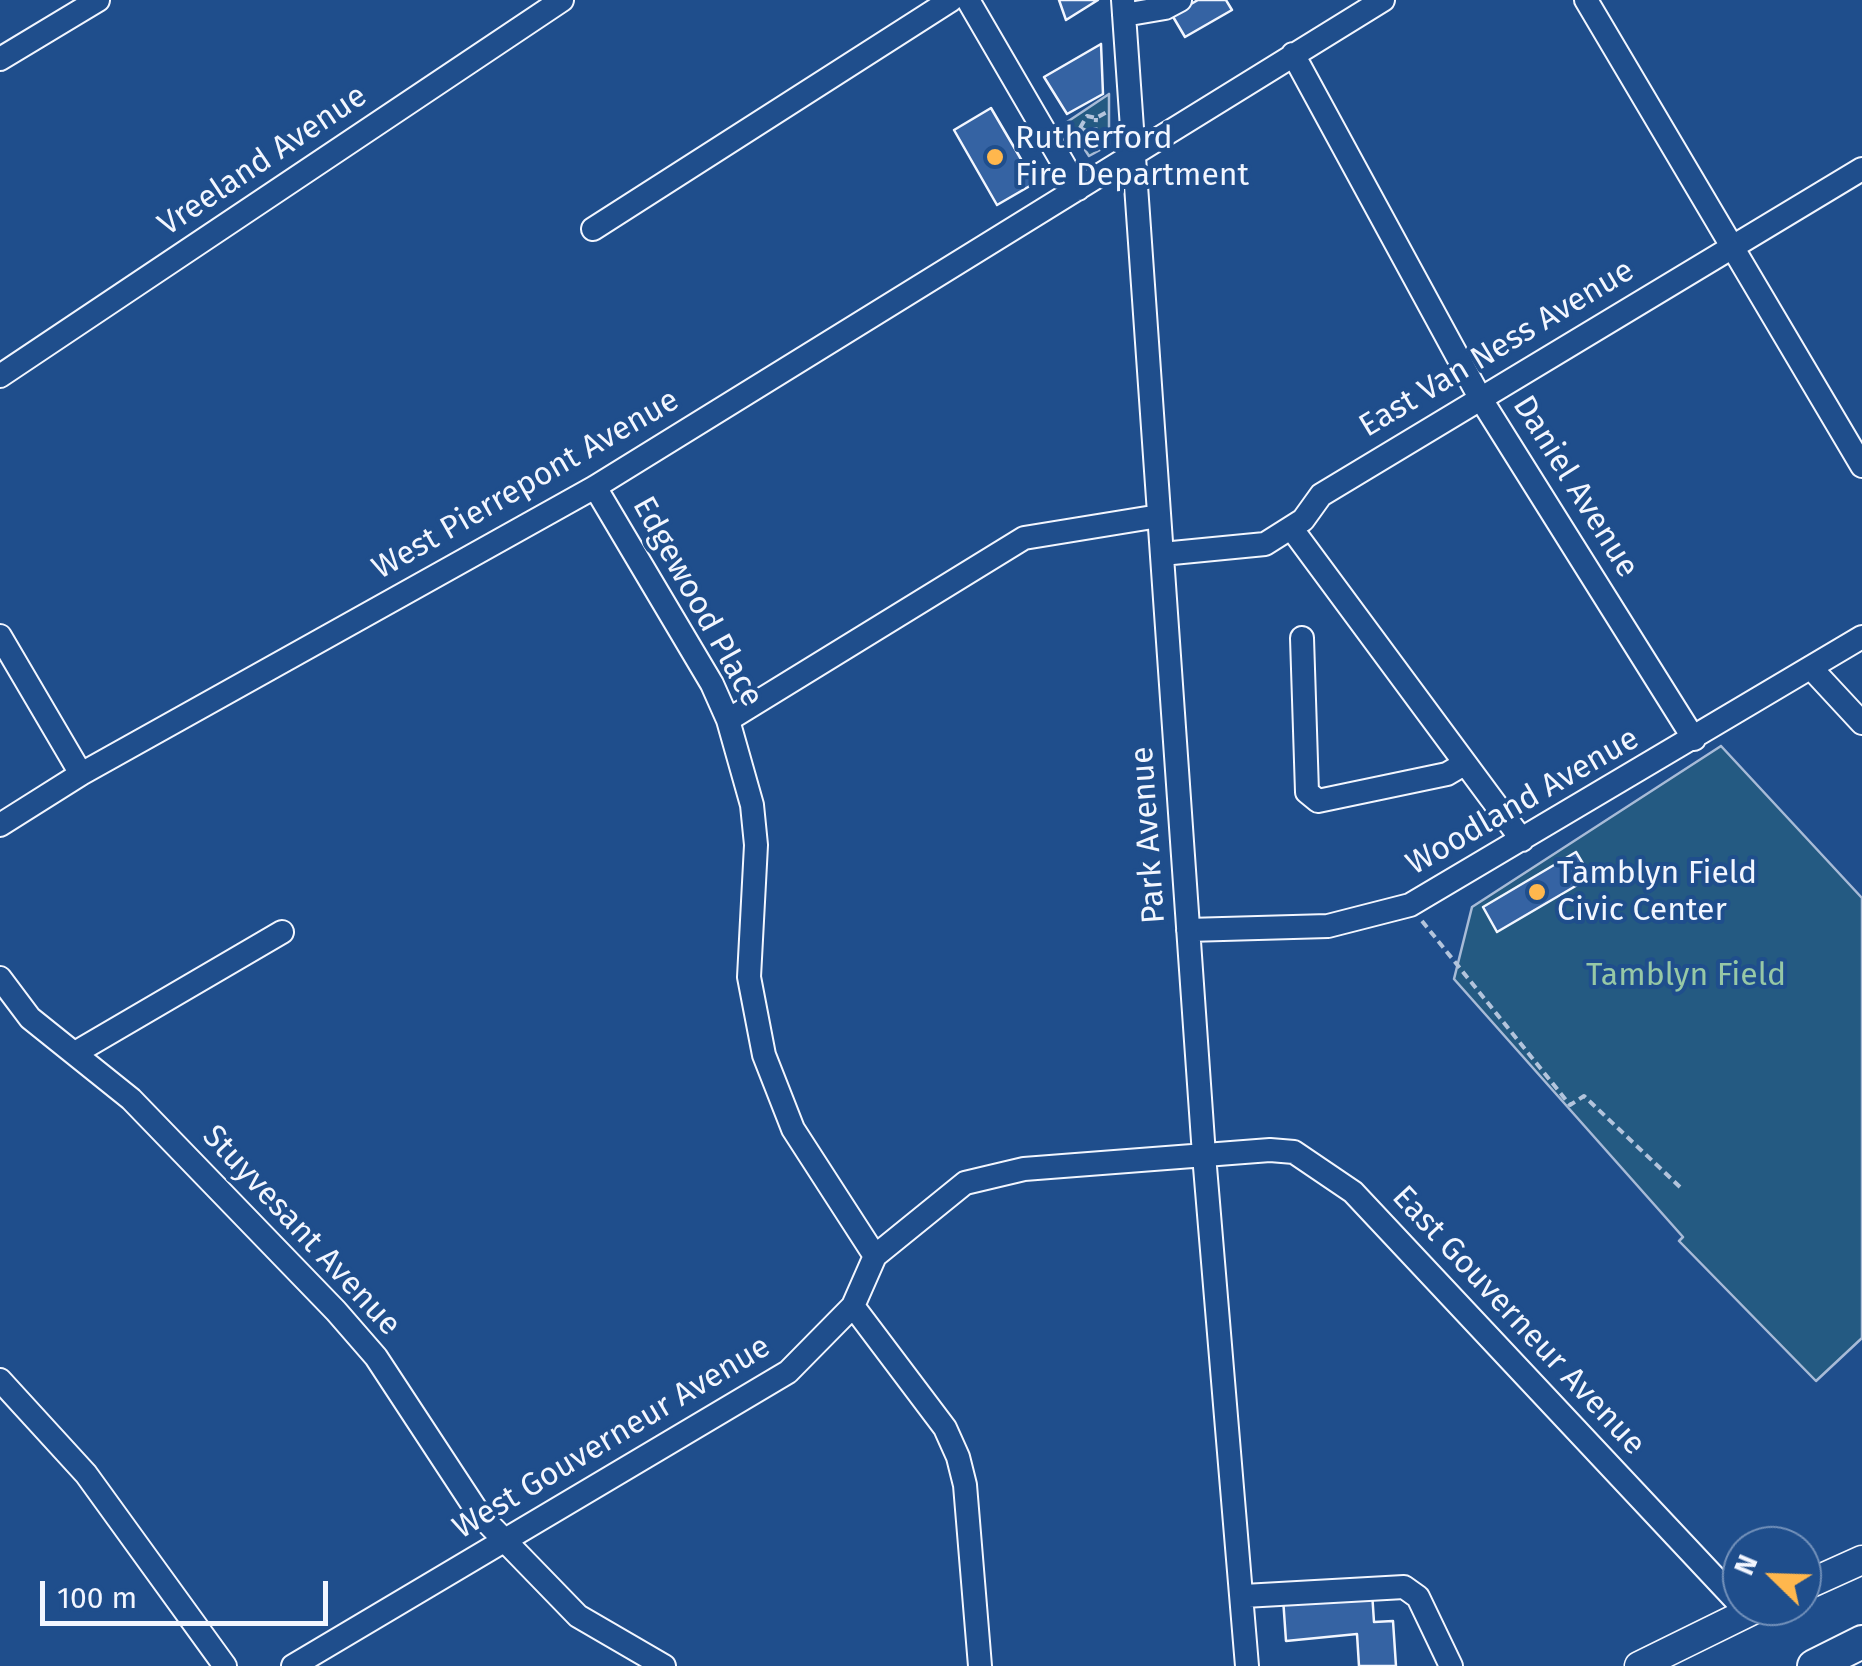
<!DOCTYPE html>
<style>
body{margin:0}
#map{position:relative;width:1862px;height:1666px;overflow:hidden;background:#1f4e8c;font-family:"Fira Sans",sans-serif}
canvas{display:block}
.north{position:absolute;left:1722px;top:1526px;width:100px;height:100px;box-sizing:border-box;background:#1f4e8c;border:2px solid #7391ba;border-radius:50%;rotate:293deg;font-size:28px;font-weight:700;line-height:40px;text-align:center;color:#f2f6ff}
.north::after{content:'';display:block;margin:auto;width:35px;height:45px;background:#ffb74d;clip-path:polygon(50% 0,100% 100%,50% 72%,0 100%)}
.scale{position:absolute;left:40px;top:1581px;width:288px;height:45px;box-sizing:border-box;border:5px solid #f2f6ff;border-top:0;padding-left:12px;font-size:30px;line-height:35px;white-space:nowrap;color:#f2f6ff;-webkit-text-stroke:8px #1f4e8c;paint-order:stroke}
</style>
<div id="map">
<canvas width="1862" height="1666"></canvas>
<div class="north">N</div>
<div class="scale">100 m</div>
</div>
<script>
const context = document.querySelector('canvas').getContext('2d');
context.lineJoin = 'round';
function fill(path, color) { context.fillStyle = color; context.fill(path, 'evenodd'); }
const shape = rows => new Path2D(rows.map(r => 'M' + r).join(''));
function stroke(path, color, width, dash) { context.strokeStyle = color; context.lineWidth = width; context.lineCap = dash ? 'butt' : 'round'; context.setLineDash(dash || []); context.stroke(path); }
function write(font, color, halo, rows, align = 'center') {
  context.font = font + ' "Fira Sans",sans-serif'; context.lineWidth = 8; context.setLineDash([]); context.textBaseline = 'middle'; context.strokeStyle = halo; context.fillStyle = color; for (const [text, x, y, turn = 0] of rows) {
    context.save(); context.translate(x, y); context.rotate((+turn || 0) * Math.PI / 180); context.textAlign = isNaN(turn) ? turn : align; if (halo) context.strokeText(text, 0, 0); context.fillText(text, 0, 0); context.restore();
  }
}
const green = shape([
 [1109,94,1109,145,1089,156,1067,122,1109,94],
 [1721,746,1862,898,1862,1338,1816,1381,1679,1241,1683,1237,1454,979,1472,907,1721,746]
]);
fill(green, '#245a82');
stroke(green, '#a8bbd7', 2.5);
const building = shape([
 [1059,0,1098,0,1066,20,1059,0],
 [1198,0,1226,0,1232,10,1185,37,1172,15,1198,0],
 [1101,44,1103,94,1067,114,1044,77,1101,44],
 [991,108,1035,183,997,205,954,130,991,108],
 [1576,852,1591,877,1497,932,1483,907,1576,852],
 [1372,1592,1374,1622,1393,1621,1396,1666,1359,1666,1357,1634,1286,1641,1283,1598,1372,1592]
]);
fill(building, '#3563a3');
stroke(building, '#f2f6ff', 2.5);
const minor = shape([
 [968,0,1078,189],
 [1123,0,1204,1155,1247,1666],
 [1586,0,1862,466],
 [1124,15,1165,8,1180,0],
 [1293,54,1479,396,1694,739],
 [0,59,98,0],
 [593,229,951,0],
 [0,376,562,0],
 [595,487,712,684,728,720,752,805,756,845,749,977,764,1055,793,1129,875,1256],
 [1292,529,1522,840],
 [1162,554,1265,544,1303,520,1321,495,1862,169],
 [0,636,81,774],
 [1302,638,1307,792,1318,801,1447,774,1464,764],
 [1811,668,1862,723],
 [728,720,1024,538,1159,516],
 [0,825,81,774,595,487,1383,0],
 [1188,930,1328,926,1410,905,1862,637],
 [0,978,30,1018,131,1099,336,1311,376,1357,479,1514,578,1616,664,1666],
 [75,1053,282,932],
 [853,1306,945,1428,958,1457,965,1485,980,1666],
 [0,1380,86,1474,225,1666],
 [1244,1596,1404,1587,1418,1597,1451,1666],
 [293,1666,788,1372,853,1306,875,1256,965,1183,1024,1169,1270,1150,1294,1152,1353,1192,1747,1612]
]);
const major = shape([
 [1802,1587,1862,1560],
 [1639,1666,1761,1606]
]);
const highway = shape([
 [1814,1666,1862,1642]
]);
stroke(minor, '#f2f6ff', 26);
stroke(major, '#f2f6ff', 31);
stroke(highway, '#f2f6ff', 36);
stroke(shape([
 [1080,128,1087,116,1096,118,1109,111],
 [1069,133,1080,128,1095,135,1098,151],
 [1095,135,1096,118],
 [1422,921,1570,1105,1584,1096,1680,1187]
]), '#b3c4dc', 4, [8, 5]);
stroke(minor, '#1f4e8c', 22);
stroke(major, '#1f4e8c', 28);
stroke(highway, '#1f4e8c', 32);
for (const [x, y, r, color] of [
 [995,157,10,"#ffb74d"],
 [1537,892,10,"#ffb74d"]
]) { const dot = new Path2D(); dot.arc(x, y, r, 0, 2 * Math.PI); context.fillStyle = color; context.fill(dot); stroke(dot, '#1f4e8c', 4); }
write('32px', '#f2f6ff', '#1f4e8c', [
 ["Rutherford",1015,139],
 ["Fire Department",1015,176],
 ["Tamblyn Field",1557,874],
 ["Civic Center",1557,911]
], 'left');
write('32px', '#f2f6ff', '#1f4e8c', [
 ["Vreeland Avenue",263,161,-34],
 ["East Van Ness Avenue",1497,349,-31],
 ["West Pierrepont Avenue",526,485,-30],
 ["Daniel Avenue",1575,487,58],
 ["Edgewood Place",697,602,61],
 ["Woodland Avenue",1523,802,-30],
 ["Park Avenue",1149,835,-94],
 ["Stuyvesant Avenue",301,1231,47],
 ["East Gouverneur Avenue",1518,1321,47],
 ["West Gouverneur Avenue",612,1438,-31]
]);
write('32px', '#97c8a6', '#1f4e8c', [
 ["Tamblyn Field",1686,976]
]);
</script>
